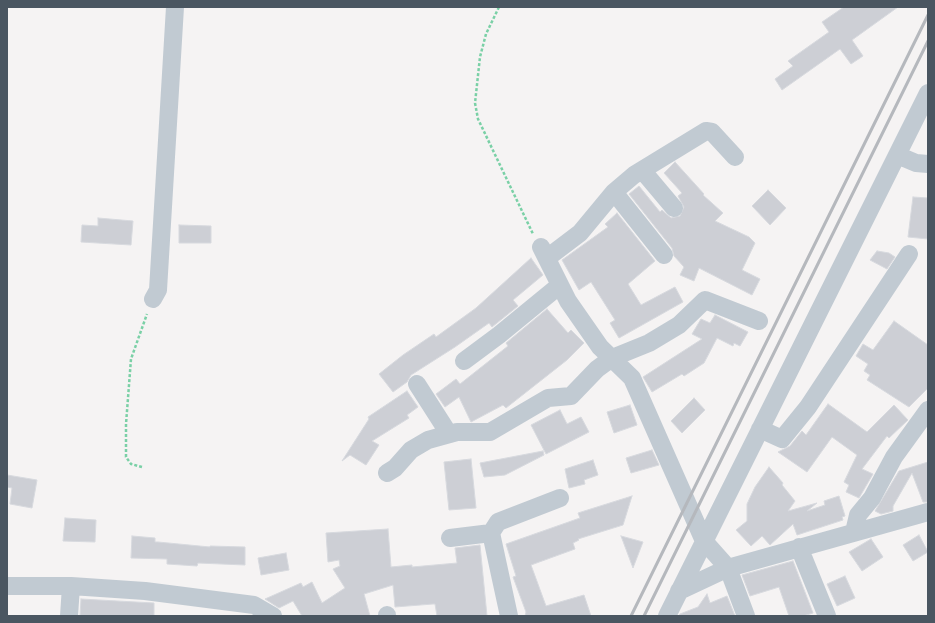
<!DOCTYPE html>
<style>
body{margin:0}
#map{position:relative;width:935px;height:623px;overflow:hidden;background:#f5f3f3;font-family:"Varela Round",sans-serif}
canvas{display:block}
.frame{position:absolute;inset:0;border:8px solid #4a5661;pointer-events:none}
</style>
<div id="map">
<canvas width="935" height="623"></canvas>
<div class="frame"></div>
</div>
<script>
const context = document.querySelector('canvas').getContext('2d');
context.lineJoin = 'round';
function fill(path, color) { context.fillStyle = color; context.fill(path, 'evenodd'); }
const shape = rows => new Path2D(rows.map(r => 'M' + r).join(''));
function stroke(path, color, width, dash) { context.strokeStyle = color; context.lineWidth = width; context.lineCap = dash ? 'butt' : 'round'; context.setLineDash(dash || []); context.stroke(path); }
const building = shape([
 [844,7,898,7,852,40,863,56,851,64,840,49,782,90,775,79,793,66,788,61,829,32,822,22,844,7],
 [675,162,704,194,703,195,723,213,715,221,749,237,755,243,742,270,760,279,752,295,699,268,694,281,680,275,684,267,674,256,672,248,629,194,639,186,660,212,662,210,671,218,680,216,684,207,678,196,682,193,664,173,675,162],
 [768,190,786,208,770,225,752,206,768,190],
 [913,197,928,198,928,239,908,237,913,197],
 [617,213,655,261,628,284,641,305,675,287,683,302,619,338,610,323,615,320,591,282,579,290,562,260,608,227,605,224,617,213],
 [98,218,133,221,131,245,81,242,82,225,98,226,98,218],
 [179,225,211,226,211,243,179,243,179,225],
 [877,251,889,253,895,257,887,269,870,260,877,251],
 [531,258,543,275,513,300,518,306,492,327,489,323,455,347,411,375,407,382,393,392,379,374,403,355,434,334,436,337,476,308,531,258],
 [547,309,568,333,571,330,584,343,567,360,506,408,503,405,471,422,459,397,445,407,436,394,456,379,460,384,508,346,506,343,547,309],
 [715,315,748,332,740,346,734,343,733,346,717,338,704,363,684,376,682,374,652,392,643,377,702,339,692,334,701,319,710,323,715,315],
 [894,321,928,345,928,388,909,407,867,380,870,375,864,371,868,364,856,356,863,344,873,350,894,321],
 [407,391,418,407,407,415,409,418,372,441,379,445,366,465,350,455,342,461,369,419,368,417,407,391],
 [694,398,705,410,682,433,671,421,694,398],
 [828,404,867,432,894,405,908,420,889,438,887,436,862,469,873,474,859,498,846,492,849,485,844,482,857,455,832,437,807,472,778,452,790,446,802,431,806,435,828,404],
 [630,405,637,425,614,433,607,412,630,405],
 [560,410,567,424,581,417,589,432,546,454,531,425,560,410],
 [652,450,659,465,631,473,626,458,652,450],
 [543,451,544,455,505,475,484,477,480,463,543,451],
 [471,459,476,508,449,510,444,462,471,459],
 [593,460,598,475,584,480,585,484,569,488,565,469,593,460],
 [928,462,928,502,923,502,912,473,893,506,893,511,881,514,875,511,899,471,928,462],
 [769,467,783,483,782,485,795,501,788,511,817,503,807,511,825,505,824,501,839,496,845,516,842,517,843,520,797,535,793,524,770,545,762,536,751,546,736,530,747,521,747,504,755,487,769,467],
 [7,475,37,480,32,508,10,504,12,488,7,487,7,475],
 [632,496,623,525,578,539,579,540,573,543,575,549,531,565,546,606,584,595,591,616,525,616,526,612,513,577,516,576,506,544,580,518,578,513,632,496],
 [65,518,96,520,95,542,63,541,65,518],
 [388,529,391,567,412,565,412,567,457,563,455,548,480,545,487,616,437,616,435,604,433,604,395,607,393,585,364,594,370,616,302,616,293,601,279,608,265,599,301,583,303,587,312,582,322,603,345,588,333,569,340,566,339,560,328,562,326,533,388,529],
 [919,535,928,552,913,561,903,545,919,535],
 [132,536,155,538,155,542,158,542,210,547,210,546,245,547,245,565,198,563,197,566,167,564,167,559,131,558,132,536],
 [621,536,643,542,633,568,621,536],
 [871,539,883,557,862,571,849,552,871,539],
 [286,553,289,570,261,575,258,558,286,553],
 [793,561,813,613,803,616,789,616,779,587,750,596,742,575,793,561],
 [845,576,855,598,837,606,827,584,845,576],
 [707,594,710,603,727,596,735,616,679,616,680,614,698,607,707,594],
 [81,599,154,603,154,616,80,616,81,599]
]);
fill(building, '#cdcfd5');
stroke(building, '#d7d9de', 1);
stroke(shape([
 [499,7,486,34,480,57,475,103,478,119,533,234],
 [142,467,131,464,126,457,126,424,131,359,147,314]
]), '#7ad0a6', 2.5, [3, 2]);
stroke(shape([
 [897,155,916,163,928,164],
 [642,170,674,208],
 [614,192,664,255],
 [541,247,568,301,600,347,632,378,704,541,728,568,679,591],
 [547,258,580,233,614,192,634,175,706,131,712,132,735,157],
 [153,299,158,290,175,7],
 [464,361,499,335,560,285],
 [417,384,449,434],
 [760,429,782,439,808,407,909,254],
 [387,473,395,468,411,450,428,440,457,432,490,432,548,398,571,396,597,369,612,358,649,343,679,325,705,300,759,321],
 [854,532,858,515,872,498,894,457,928,410],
 [450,538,491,533],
 [799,547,827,616],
 [7,586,71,586,145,591,254,605,273,616],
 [387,615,387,616],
 [69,616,71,586],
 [509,616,491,533,498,522,560,498],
 [667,616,928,93],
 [746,616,728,568,928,512]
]), '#c1cad2', 18);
stroke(shape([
 [631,616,928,15],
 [644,616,928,41]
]), '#b5b8bd', 3);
</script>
